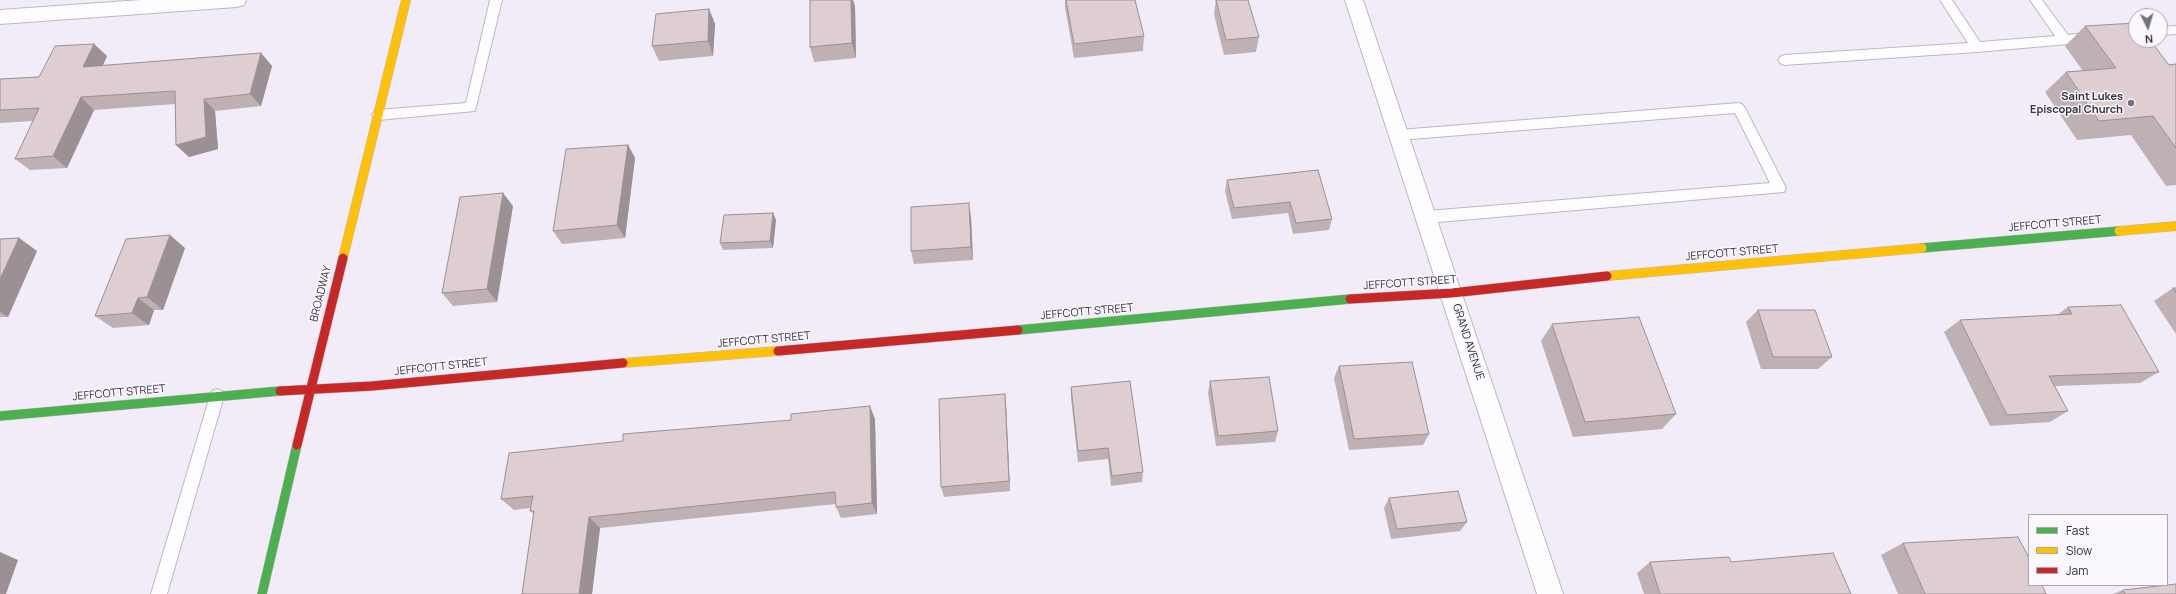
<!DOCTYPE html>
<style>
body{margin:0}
#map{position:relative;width:2176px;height:594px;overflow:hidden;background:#f2ecf9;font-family:Manrope,sans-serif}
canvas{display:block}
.legend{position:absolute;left:2028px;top:514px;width:140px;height:72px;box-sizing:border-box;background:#faf7fe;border:1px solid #aba7b0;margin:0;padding:5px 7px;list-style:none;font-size:12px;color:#342f3b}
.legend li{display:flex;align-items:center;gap:8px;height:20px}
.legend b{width:20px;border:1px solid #aba7b0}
.north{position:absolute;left:2128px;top:8px;width:40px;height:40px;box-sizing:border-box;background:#faf7fe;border:1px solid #aba7b0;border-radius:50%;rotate:175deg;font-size:11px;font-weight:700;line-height:16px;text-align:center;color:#342f3b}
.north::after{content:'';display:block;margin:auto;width:14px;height:18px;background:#76717e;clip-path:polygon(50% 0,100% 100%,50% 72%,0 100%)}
</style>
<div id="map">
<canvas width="2176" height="594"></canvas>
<ul class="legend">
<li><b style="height:5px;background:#4caf50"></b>Fast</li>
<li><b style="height:5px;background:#ffc107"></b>Slow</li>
<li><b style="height:5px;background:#c62828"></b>Jam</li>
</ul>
<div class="north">N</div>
</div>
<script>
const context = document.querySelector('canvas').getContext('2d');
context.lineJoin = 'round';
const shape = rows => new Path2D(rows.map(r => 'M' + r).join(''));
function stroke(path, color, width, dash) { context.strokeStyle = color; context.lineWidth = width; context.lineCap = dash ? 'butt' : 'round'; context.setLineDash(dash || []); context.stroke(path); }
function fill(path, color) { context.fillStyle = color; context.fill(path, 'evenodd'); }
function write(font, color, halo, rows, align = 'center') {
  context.font = font + ' Manrope,sans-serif'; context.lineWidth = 3; context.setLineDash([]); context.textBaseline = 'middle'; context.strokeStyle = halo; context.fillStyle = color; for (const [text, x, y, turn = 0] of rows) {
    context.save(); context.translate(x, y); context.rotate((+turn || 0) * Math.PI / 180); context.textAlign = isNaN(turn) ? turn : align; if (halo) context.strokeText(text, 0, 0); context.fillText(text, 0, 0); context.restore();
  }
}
const lane = shape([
 [490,0,502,0,475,111,378,120,374,118,372,115,374,112,378,110,466,103,490,0],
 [1940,0,1952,0,1980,42,2055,36,2030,0,2042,0,2068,35,2092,32,2098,37,2092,42,1977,52,1784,65,1780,63,1778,60,1780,57,1784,55,1968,43,1940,0],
 [2176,26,2176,34,2160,35,2160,27,2176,26],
 [1739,103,1743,105,1745,108,1786,188,1784,192,1427,223,1422,221,1420,217,1422,213,1427,211,1770,183,1735,113,1399,140,1394,139,1393,135,1394,131,1399,130,1739,103],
 [217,389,222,391,224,396,167,594,151,594,210,396,212,391,217,389]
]);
const street = shape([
 [141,0,246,0,244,5,237,7,0,24,0,10,141,0],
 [1345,0,1363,0,1563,594,1537,594,1345,0]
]);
const fast = shape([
 [1922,248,2119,231],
 [1018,330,1350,299],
 [0,416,280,391],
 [262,594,297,445]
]);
const slow = shape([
 [2119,231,2176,226],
 [343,258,406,0],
 [1607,276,1922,248],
 [623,363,778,351]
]);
const jam = shape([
 [1350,299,1452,293,1607,276],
 [778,351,1018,330],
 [280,391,372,386,623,363],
 [297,445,343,258]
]);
stroke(lane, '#bcb7c1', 2);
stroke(street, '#bcb7c1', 2);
stroke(fast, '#bcb7c1', 10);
stroke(slow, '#bcb7c1', 10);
stroke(jam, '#bcb7c1', 10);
fill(lane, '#fdfcfe');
fill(street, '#fdfcfe');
stroke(fast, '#4caf50', 9);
stroke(slow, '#ffc107', 9);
stroke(jam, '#c62828', 9);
fill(shape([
 [1065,0,1135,0,1144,36,1143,51,1074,58,1065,7],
 [1216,0,1259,37,1256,52,1224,55,1214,14],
 [855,6,856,58,814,62,810,47],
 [709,9,715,24,713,56,659,61,652,46],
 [2085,26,2169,65,2176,64,2176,185,2166,186,2131,135,2077,140,2045,92,2066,72,2083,71,2065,46],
 [94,44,107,56,103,66,261,53,272,66,261,106,215,111,218,149,189,157,176,145,175,104,94,110,67,168,30,170,15,159,33,121,0,123,0,79,39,77],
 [628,145,635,158,625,238,562,244,553,231],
 [1318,170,1332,219,1329,230,1293,234,1288,213,1232,219,1225,191,1227,180],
 [513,206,497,302,453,306,442,293],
 [773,213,776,220,773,248,723,250,720,243],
 [971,217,973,260,914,264,911,251],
 [19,238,37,251,8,317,0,317,0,239],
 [185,248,163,310,154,310,149,325,113,328,95,316],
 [2173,288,2176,288,2176,334,2154,301],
 [2068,307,2159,372,2140,383,2055,386,2068,411,2050,422,1990,426,1944,332,1960,320,2057,315],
 [1758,310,1832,357,1818,369,1761,369,1746,322],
 [1552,324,1676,414,1662,429,1573,437,1541,341],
 [1339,366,1429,434,1423,445,1349,450,1334,378],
 [1210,381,1278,431,1275,442,1216,446,1208,393],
 [1071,387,1143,472,1142,482,1111,486,1108,459,1078,462,1071,398],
 [1005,394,1006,405,1010,491,944,497,941,487],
 [875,419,877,514,841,518,836,507,836,504,600,528,592,594,522,594,534,514,530,511,530,508,514,510,501,499],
 [1389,498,1467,522,1460,531,1391,539,1384,508],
 [1903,543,2046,594,1898,594,1881,555],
 [1650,562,1731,562,1851,594,1644,594,1637,573],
 [2123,590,2176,594,2113,594]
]), '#bfb0b4');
fill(shape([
 [851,0,853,0,855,6,856,58,852,43],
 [709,9,715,24,713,56,708,41],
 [94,44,107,56,96,79,83,67],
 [261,53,272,66,261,106,250,94],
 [81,97,94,110,67,168,53,156],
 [204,99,215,111,218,149,189,157,176,145],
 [628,145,635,158,625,238,617,225],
 [503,193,513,206,497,302,487,289],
 [969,203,971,217,973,260,971,247],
 [773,213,776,220,773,248,770,241],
 [170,235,185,248,163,310,147,297],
 [19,238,37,251,8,317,0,312,0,279],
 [138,298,154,310,149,325,132,313],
 [1005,394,1006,405,1010,491,1009,481],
 [870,406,875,419,877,514,872,503],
 [589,517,600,528,592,594,579,594],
 [0,552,18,560,6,594,0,594]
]), '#9b9092');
const building = shape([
 [810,0,851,0,852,43,810,47,810,0],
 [1066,0,1135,0,1144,36,1074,44,1066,0],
 [1216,0,1248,0,1259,37,1226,40,1216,0],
 [709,9,708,41,652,46,656,14,709,9],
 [2136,23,2136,40,2150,40,2169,65,2176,64,2176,148,2153,116,2099,121,2066,72,2116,68,2085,26,2136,23],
 [94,44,83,67,261,53,250,94,204,99,206,137,176,145,175,91,81,97,53,156,15,159,39,108,0,110,0,79,39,77,55,46,94,44],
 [628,145,617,225,553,231,566,149,628,145],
 [1318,170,1332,219,1296,223,1290,202,1234,208,1227,180,1318,170],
 [503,193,487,289,442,293,460,197,503,193],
 [969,203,971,247,911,251,911,207,969,203],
 [773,213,770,241,720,243,724,215,773,213],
 [170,235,147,297,138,298,132,313,95,316,126,239,170,235],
 [19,238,0,279,0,239,19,238],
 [2173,288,2176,288,2176,293,2173,288],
 [2121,305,2159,372,2049,376,2068,411,2007,415,1960,320,2072,314,2068,307,2121,305],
 [1758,310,1815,310,1832,357,1773,357,1758,310],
 [1639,317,1676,414,1585,422,1552,324,1639,317],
 [1412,362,1429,434,1354,439,1339,366,1412,362],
 [1269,377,1278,431,1218,436,1210,381,1269,377],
 [1130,381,1143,472,1112,476,1108,448,1078,451,1071,387,1130,381],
 [1005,394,1009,481,941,487,939,399,1005,394],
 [870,406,872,503,836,507,835,492,589,517,579,594,522,594,534,511,530,511,533,496,501,499,509,453,623,441,623,434,791,420,791,414,870,406],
 [1458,491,1467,522,1397,529,1389,498,1458,491],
 [2018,537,2029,558,2029,585,2042,585,2046,594,1925,594,1903,543,2018,537],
 [1833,553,1851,594,1660,594,1650,562,1729,557,1731,562,1833,553],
 [2176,584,2176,594,2125,594,2123,590,2176,584]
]);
fill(building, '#decdd1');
stroke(building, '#9b9092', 1);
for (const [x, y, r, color] of [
 [2131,103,4,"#76717e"]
]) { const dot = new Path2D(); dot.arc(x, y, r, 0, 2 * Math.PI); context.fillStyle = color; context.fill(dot); stroke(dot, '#faf7fe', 1.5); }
write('bold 11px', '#342f3b', '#faf7fe', [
 ["Saint Lukes",2123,97],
 ["Episcopal Church",2123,110]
], 'right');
write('11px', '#342f3b', '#faf7fe', [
 ["JEFFCOTT STREET",2055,224,-5],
 ["JEFFCOTT STREET",1732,253,-5],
 ["JEFFCOTT STREET",1410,283,-4],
 ["BROADWAY",321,294,-76],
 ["JEFFCOTT STREET",1087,312,-5],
 ["JEFFCOTT STREET",764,340,-5],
 ["GRAND AVENUE",1468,342,72],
 ["JEFFCOTT STREET",441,367,-6],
 ["JEFFCOTT STREET",119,393,-5]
]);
</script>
